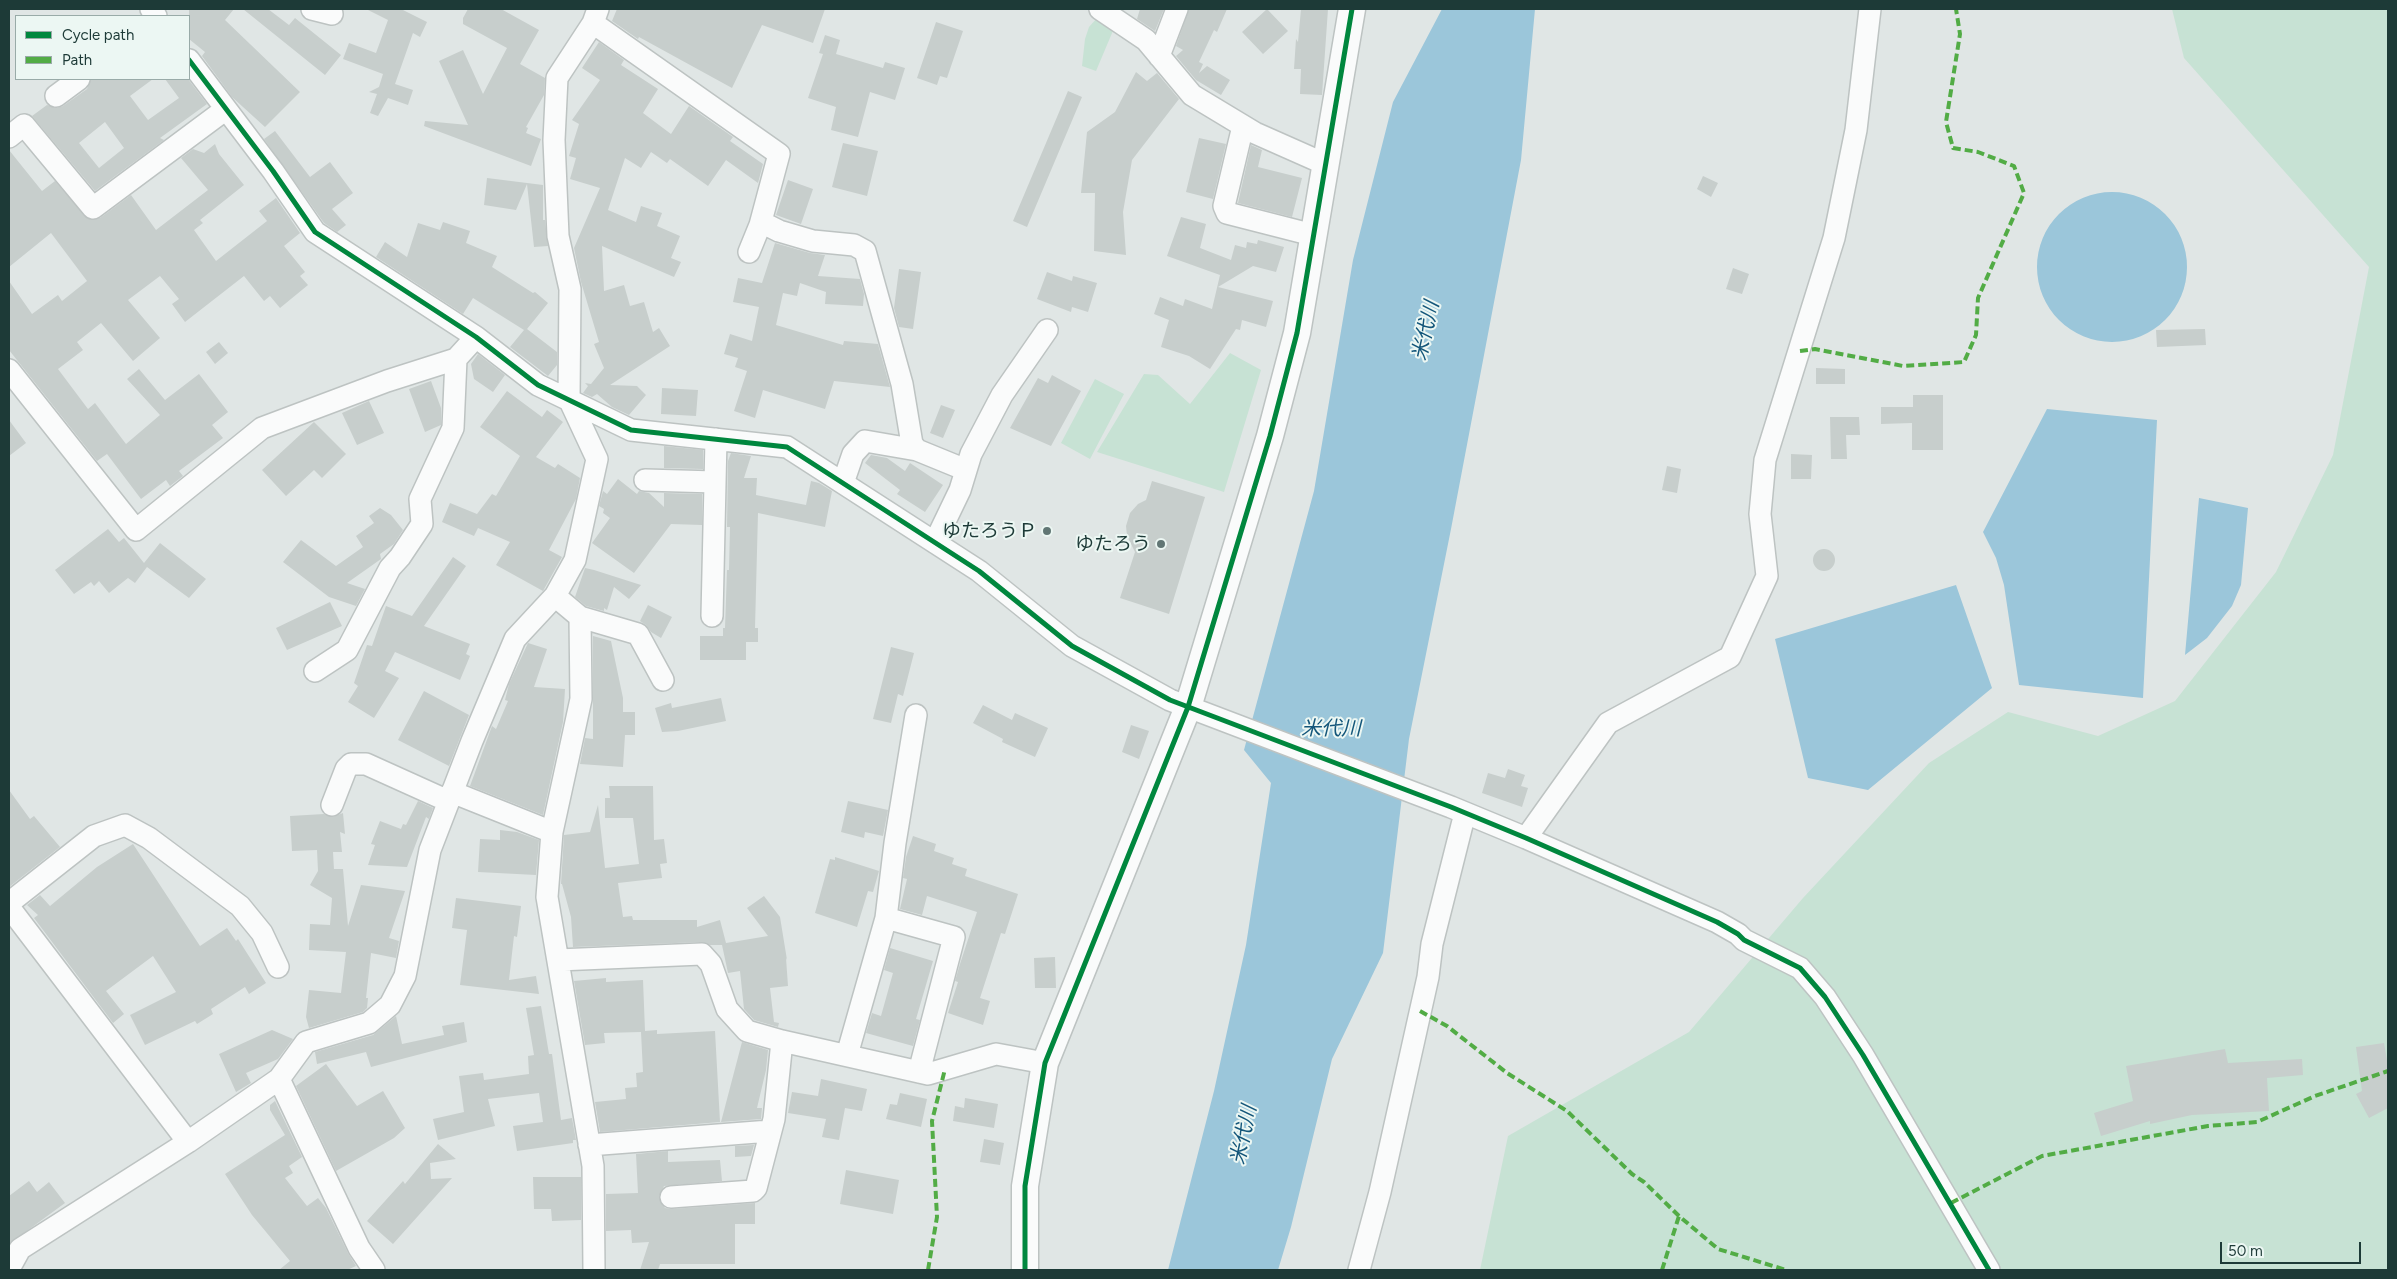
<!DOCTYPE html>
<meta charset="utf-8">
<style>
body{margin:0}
#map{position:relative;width:2397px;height:1279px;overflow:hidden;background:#e0e6e5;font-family:Figtree,sans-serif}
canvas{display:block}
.frame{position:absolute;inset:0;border:10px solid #1d3a37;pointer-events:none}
.legend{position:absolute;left:15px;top:15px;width:175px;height:65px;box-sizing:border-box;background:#ecf7f3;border:1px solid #99aba8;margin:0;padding:6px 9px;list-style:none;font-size:15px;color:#1d3a37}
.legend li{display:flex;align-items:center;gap:10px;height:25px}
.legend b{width:25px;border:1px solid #99aba8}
.scale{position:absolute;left:2220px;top:1242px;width:141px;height:22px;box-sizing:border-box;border:2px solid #1d3a37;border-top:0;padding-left:6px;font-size:15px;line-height:18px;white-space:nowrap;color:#1d3a37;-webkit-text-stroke:4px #ecf7f3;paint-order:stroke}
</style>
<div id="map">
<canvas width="2397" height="1279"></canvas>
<div class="frame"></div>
<ul class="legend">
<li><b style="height:6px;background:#00873e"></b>Cycle path</li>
<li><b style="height:6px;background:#52ac45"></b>Path</li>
</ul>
<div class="scale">50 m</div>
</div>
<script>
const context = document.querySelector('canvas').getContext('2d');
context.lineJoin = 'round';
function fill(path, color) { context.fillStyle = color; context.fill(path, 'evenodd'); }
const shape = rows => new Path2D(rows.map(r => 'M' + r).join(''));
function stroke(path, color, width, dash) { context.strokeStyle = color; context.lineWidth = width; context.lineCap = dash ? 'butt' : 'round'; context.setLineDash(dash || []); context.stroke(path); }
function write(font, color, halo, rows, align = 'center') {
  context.font = font + ' Figtree,"Noto Sans JP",sans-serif'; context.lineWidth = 4; context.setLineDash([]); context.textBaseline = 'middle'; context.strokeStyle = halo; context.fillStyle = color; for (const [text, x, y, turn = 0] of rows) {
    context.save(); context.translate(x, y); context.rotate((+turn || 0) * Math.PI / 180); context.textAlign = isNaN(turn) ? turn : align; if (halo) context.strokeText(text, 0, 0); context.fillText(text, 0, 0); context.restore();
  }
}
fill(shape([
 [2172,9,2388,9,2388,1270,1480,1270,1508,1136,1689,1032,1803,898,1929,763,2008,712,2098,736,2175,701,2276,572,2333,455,2369,267,2184,58],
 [1097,18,1115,26,1096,71,1082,66,1085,39,1089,27],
 [1230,353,1261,370,1224,492,1097,452,1144,374,1158,375,1190,404],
 [1095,379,1124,394,1090,459,1061,443]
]), '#c7e2d4');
fill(shape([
 [1442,9,1535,9,1521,160,1451,529,1409,739,1383,953,1332,1059,1291,1227,1278,1270,1168,1270,1214,1091,1246,945,1271,783,1244,750,1314,491,1353,260,1393,102],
 '2037 267a75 75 0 1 1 150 0a75 75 0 1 1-150 0Z',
 [2047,409,2157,420,2143,698,2019,685,2004,585,1996,558,1983,532],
 [2199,498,2248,508,2241,585,2232,606,2207,638,2185,655],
 [1956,585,1992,688,1868,790,1808,778,1775,639]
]), '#9bc6da');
fill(shape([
 [189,9,234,9,225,20,300,92,265,127,232,97,202,56,205,52,189,39],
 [243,9,268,9,289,25,295,18,341,55,325,75],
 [366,9,401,9,427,22,420,37,413,33,395,84,413,90,408,105,388,98,378,116,370,113,377,94,369,92,379,87,383,74,343,59,349,43,376,53,388,20],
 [468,9,501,9,539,30,520,64,545,78,544,95,526,127,528,128,526,133,541,139,531,166,424,126,425,121,468,125,439,61,463,50,483,94,507,48,463,24,463,18],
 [617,9,825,9,813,43,762,25,732,88,639,37,638,39,612,21],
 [1140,9,1164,9,1155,31,1137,19],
 [1189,9,1227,9,1217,32,1214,30,1199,62,1203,64,1199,73,1207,66,1230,80,1221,95,1196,80,1176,56,1183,50,1176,46],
 [1267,9,1288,31,1263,54,1242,32],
 [1301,9,1328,9,1322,95,1300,94,1301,69,1294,69,1296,39,1298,42],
 [936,22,963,31,947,78,940,76,937,85,917,78],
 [825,35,840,40,836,54,883,68,885,62,905,68,895,100,870,92,858,137,831,130,836,107,808,98,823,54,819,53],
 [599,42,624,60,621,65,658,89,643,113,671,134,689,106,733,137,730,141,763,164,758,183,726,160,708,186,670,159,667,163,651,152,641,168,625,158,608,210,636,222,641,206,662,213,657,226,680,236,671,258,681,262,674,277,602,246,604,291,624,285,630,306,644,302,653,332,659,328,670,346,610,385,637,386,646,395,629,415,612,407,597,394,592,397,583,393,588,386,585,383,591,384,604,368,594,344,599,342,581,282,574,248,600,188,570,179,576,158,569,156,579,124,572,120,600,80,582,68],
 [1136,72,1147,81,1157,73,1179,99,1132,160,1123,212,1126,255,1094,251,1095,193,1081,193,1087,132,1115,112],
 [91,79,153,79,130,96,148,120,179,98,165,79,188,79,207,104,160,138,164,140,95,191,32,116,47,105,57,108,63,106,87,89],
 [105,122,124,148,99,168,79,143],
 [1068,91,1082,97,1027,227,1013,221],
 [275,131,310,177,330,162,353,193,332,209,346,225,337,232,324,223,264,139],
 [1199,138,1226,144,1213,199,1186,192],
 [843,143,878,151,867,196,832,187],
 [215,144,219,154,244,185,200,220,203,223,194,230,216,261,267,221,259,211,276,198,300,233,284,246,305,272,300,276,308,285,280,308,270,296,264,301,244,276,185,322,172,304,179,299,160,276,128,300,160,338,133,361,101,323,77,342,83,350,58,369,88,409,95,403,126,444,160,415,127,379,139,369,165,400,199,374,228,412,212,425,223,438,179,471,183,476,170,486,166,480,141,499,107,454,97,461,9,350,9,281,32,314,58,295,62,301,87,281,51,233,9,267,9,150,42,191,55,181,88,219,100,218,131,195,156,230,208,190,181,158,193,149,204,153],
 [1251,145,1262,150,1258,167,1302,178,1292,217,1238,203],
 [1703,176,1718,183,1711,197,1697,189],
 [487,178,543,185,543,220,545,220,548,246,534,247,527,184,516,210,484,205],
 [788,180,813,189,801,224,776,215],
 [1181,217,1206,224,1200,248,1231,260,1235,245,1246,248,1247,242,1257,244,1258,240,1284,247,1276,272,1253,266,1218,287,1273,301,1266,327,1242,320,1240,330,1236,329,1210,369,1189,356,1161,347,1169,320,1154,314,1160,297,1183,306,1185,299,1212,309,1220,275,1167,256],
 [443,222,470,231,466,243,497,256,492,267,533,293,535,292,548,303,527,329,557,352,557,365,548,376,510,347,524,330,473,298,463,314,376,257,385,242,407,257,418,223,440,230],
 [775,243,810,253,825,255,818,276,860,279,864,294,863,306,825,304,826,292,800,283,797,296,783,293,776,325,843,345,844,341,878,344,890,387,834,381,825,409,763,390,755,418,734,411,747,371,735,367,738,358,724,354,730,334,752,341,759,307,733,302,738,278,762,283],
 [1733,268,1749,274,1742,294,1726,289],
 [899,269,921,272,913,329,899,327,894,308],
 [1047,272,1072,281,1073,276,1097,283,1088,312,1072,307,1071,312,1037,299],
 [2205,329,2206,345,2157,347,2156,330],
 [219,342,228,353,215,364,206,352],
 [478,354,505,375,493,392,474,379,471,364],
 [1816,368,1845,369,1845,384,1816,384],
 [1052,375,1081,391,1051,446,1010,428,1038,378,1048,383],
 [431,381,441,408,441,425,425,432,409,389],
 [662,388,698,390,696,416,661,414],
 [507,391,542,417,547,410,563,422,536,457,555,468,558,464,580,478,576,499,549,550,562,557,543,591,496,565,510,542,478,528,474,536,442,522,450,503,477,514,492,494,496,496,520,456,480,427],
 [1913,395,1943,395,1943,450,1912,450,1912,423,1881,424,1881,407,1913,407],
 [369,401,384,433,357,445,342,413],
 [941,405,955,410,943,438,930,433],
 [1830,417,1859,417,1860,435,1846,435,1847,459,1831,459],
 [9,420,26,443,9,456],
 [314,422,346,454,322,478,314,470,286,496,262,470],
 [664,446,703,450,703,469,664,468],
 [731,453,751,456,744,478,757,478,756,495,806,505,811,481,819,483,832,491,825,527,758,513,755,628,758,628,758,642,746,642,746,660,700,660,700,636,723,636,723,628,725,628,727,570,729,570,730,527,727,527,728,461],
 [1791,454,1812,455,1811,479,1791,479],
 [871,455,887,458,905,471,910,463,943,485,925,512,897,494,900,490,865,463],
 [1667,466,1681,469,1677,493,1662,490],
 [618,479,637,494,639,491,649,493,664,507,664,493,702,494,702,525,671,524,634,573,592,543,610,518,603,513,604,509,599,506,603,491,607,494],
 [1152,481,1205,497,1169,614,1120,598,1135,552,1127,536,1126,526,1130,513,1138,504,1146,500],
 [380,508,391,515,403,530,394,544,380,554,381,559,347,583,365,589,356,606,329,597,283,562,301,540,336,566,363,547,356,536,374,523,369,516],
 [108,529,119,542,124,538,144,563,160,543,206,579,189,598,147,567,135,583,128,578,109,593,99,581,94,586,91,582,74,594,55,570],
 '1813 560a11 11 0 1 1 22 0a11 11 0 1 1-22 0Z',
 [453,557,466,566,424,626,470,644,466,654,470,656,460,680,395,652,385,671,399,678,374,718,348,702,358,686,354,683,367,645,372,646,386,606,412,616],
 [585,568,594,570,641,585,629,599,614,587,607,610,604,608,604,611,586,606,575,597],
 [330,602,342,626,287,650,276,628],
 [648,605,672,617,661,638,651,632,646,625,640,621],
 [593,636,611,641,623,698,623,712,635,712,635,735,625,735,623,767,580,764,585,738,593,739],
 [528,643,547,649,534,687,565,689,563,722,543,815,470,786,492,726,496,729,508,701,505,700,509,684],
 [891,647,914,653,903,696,898,694,891,723,873,719],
 [424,691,469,715,449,766,398,740],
 [721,698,726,721,678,731,662,732,655,708,671,703,672,708],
 [983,705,1012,720,1015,713,1048,728,1035,757,1002,742,1003,739,973,723],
 [1131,725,1149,731,1139,759,1122,752],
 [1508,769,1525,775,1521,786,1528,788,1522,807,1482,793,1488,773,1505,778],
 [609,786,653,786,654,840,664,839,667,863,660,864,662,878,618,883,623,917,632,916,633,920,697,920,697,927,720,920,726,943,768,936,747,908,764,896,780,917,787,960,786,958,788,986,770,988,774,1022,779,1023,778,1027,754,1020,744,1009,740,971,728,973,722,945,710,945,701,942,573,947,571,917,562,884,561,884,564,835,590,832,598,805,605,868,639,864,633,818,605,818,605,798,610,798],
 [9,790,30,819,34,816,60,847,9,887],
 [418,801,433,808,429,819,426,817,407,867,368,865,375,845,371,844,380,821,401,829,403,824,406,825],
 [848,801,888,810,883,836,865,832,864,838,841,832],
 [343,813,345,834,340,832,342,852,333,852,334,870,334,869,343,869,348,926,361,885,405,891,389,938,399,941,396,958,371,953,366,998,368,998,367,1008,363,1012,309,1028,306,1017,309,990,341,993,346,952,309,950,310,924,330,925,332,898,310,885,318,871,317,850,292,851,290,816,324,814,333,817],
 [500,830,517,832,539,840,536,875,478,872,480,839,500,840],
 [913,836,936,844,934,851,954,858,952,864,967,869,965,876,1018,894,1005,934,1001,933,980,998,990,1001,983,1025,948,1013,958,982,955,981,960,964,977,912,927,896,922,915,900,909,907,879,903,878,906,857],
 [133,844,200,946,227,928,236,941,238,939,266,983,249,994,245,987,211,1009,213,1014,197,1024,195,1021,145,1045,130,1015,176,992,153,956,106,991,124,1014,113,1023,34,918,38,915,27,905,40,895,50,906,97,867],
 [835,857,879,871,873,892,868,891,857,927,815,913,830,859,835,860],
 [456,898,521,906,517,937,514,936,509,980,536,976,539,994,460,985,467,930,452,928],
 [890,948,933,961,916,1019,920,1020,913,1046,866,1033,872,1013,881,1016,893,973,884,970],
 [1055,957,1056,988,1035,988,1034,958],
 [606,978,606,982,643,980,645,1031,657,1030,657,1034,715,1031,720,1122,600,1132,595,1102,626,1099,625,1088,637,1087,636,1073,643,1072,641,1032,604,1033,605,1043,585,1045,574,981],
 [541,1006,549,1054,552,1054,561,1120,572,1118,576,1140,573,1140,573,1143,517,1151,513,1126,543,1122,539,1093,488,1099,495,1126,438,1140,433,1119,464,1112,459,1076,483,1073,484,1080,529,1074,528,1056,534,1055,526,1008],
 [396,1016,402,1044,444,1035,442,1026,464,1022,467,1042,371,1067,366,1052,317,1064,315,1052,373,1035],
 [272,1030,293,1039,278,1059,246,1073,251,1083,236,1092,219,1054],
 [742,1042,768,1050,766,1070,757,1108,762,1108,761,1119,721,1122],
 [2384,1043,2388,1066,2388,1108,2369,1118,2356,1094,2362,1091,2356,1047],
 [2225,1049,2228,1063,2302,1059,2303,1075,2267,1078,2269,1111,2192,1115,2150,1124,2150,1121,2101,1136,2094,1113,2133,1101,2126,1066],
 [326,1064,357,1106,383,1091,405,1128,394,1138,336,1171,296,1086],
 [821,1079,867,1089,862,1111,845,1108,839,1140,822,1137,826,1119,788,1113,792,1092,818,1096],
 [900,1093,927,1099,921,1127,886,1119,890,1104,897,1105],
 [965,1098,998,1104,994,1128,953,1121,955,1106,964,1108],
 [275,1101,302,1157,289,1166,293,1173,285,1178,307,1206,318,1198,326,1208,348,1253,356,1266,347,1270,279,1270,290,1261,252,1215,225,1174,285,1135,270,1110,270,1105],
 [984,1139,1004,1143,1000,1165,980,1162],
 [438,1144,456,1159,430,1163,431,1179,452,1178,393,1244,367,1221,403,1181,405,1184],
 [754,1145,751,1156,735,1157,735,1146],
 [668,1151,668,1162,720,1160,722,1181,664,1186,659,1197,665,1208,672,1209,755,1203,755,1224,735,1224,735,1264,660,1264,658,1270,640,1270,649,1242,632,1243,631,1230,606,1231,606,1194,638,1193,636,1154],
 [846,1170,899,1180,893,1214,840,1204],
 [533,1177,581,1177,581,1220,552,1221,551,1209,534,1209],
 [29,1181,37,1192,49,1182,65,1203,9,1244,9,1196]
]), '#c7cecc');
const minor = shape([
 [151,9,156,16],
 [312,9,332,14],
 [598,9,593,23,557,78,554,140,558,236,570,289,569,399,597,459,575,560,555,596,580,617,638,634,663,680],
 [1100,9,1146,40,1192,95,1255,133,1325,164],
 [593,23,779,154,760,225,749,252],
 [1159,56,1177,9],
 [189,60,273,171,315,232,476,337,538,385,631,430,787,447,979,571,1072,646,1170,700,1451,807,1526,838,1717,922,1738,934,1744,940,1800,968,1825,997,1863,1055,1989,1270],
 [56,96,79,79],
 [1243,126,1224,206,1227,213,1313,235],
 [9,137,24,125,93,208,226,109],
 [761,222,779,231,813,241,854,245,865,251,902,384,912,444,917,450,966,470],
 [9,370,136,530,262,428,387,381,456,359,476,337],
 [645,480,715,482],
 [843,483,853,454,865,441,917,450],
 [935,542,960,490,971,454,1002,395,1047,330],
 [712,616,716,439],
 [580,617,581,699,552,832,547,897,593,1166,594,1270],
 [315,671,347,650,390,568,400,557,422,524,420,499,453,428,456,359],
 [452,792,552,832],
 [332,805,346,769,351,764,366,764,448,801],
 [1526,838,1608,723,1730,657,1767,576,1760,514,1765,460,1834,238,1856,130,1870,9],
 [9,903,94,836,125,825,149,838,240,906,262,933,278,967],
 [9,907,188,1142],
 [886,918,954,937,919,1072],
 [558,960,702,954,711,964,727,1009,747,1031,782,1041,928,1074,996,1054,1045,1063],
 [847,1055,886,918,895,843,916,715],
 [279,1079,359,1248,374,1270],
 [589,1145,770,1131],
 [671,1197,753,1191,756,1188,774,1119,782,1041],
 [9,1269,20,1249,188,1142,279,1079,306,1042,369,1023,390,1005,405,976,430,850,472,741,515,639,555,596],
 [1359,1270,1380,1192,1428,977,1432,944,1465,813]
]);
const tertiary = shape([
 [1025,1270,1025,1186,1045,1063,1188,707,1270,436,1297,333,1352,9]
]);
stroke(minor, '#bdc3c2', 24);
stroke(tertiary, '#bdc3c2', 29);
stroke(minor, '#fafbfb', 21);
stroke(tertiary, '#fafbfb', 26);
stroke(shape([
 [1800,351,1815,349,1903,366,1964,362,1976,335,1978,298,2024,193,2014,166,1978,152,1953,148,1946,122,1960,34,1956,9],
 [1420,1011,1447,1026,1507,1073,1567,1111,1632,1174,1644,1182,1679,1216,1718,1249,1786,1270],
 [1951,1203,2042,1156,2208,1126,2257,1122,2315,1096,2388,1071],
 [928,1270,937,1217,932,1121,945,1069],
 [1662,1270,1679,1216]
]), '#52ac45', 4, [8, 4]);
stroke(shape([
 [189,60,273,171,315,232,476,337,538,385,631,430,787,447,979,571,1072,646,1170,700,1451,807,1526,838,1717,922,1738,934,1744,940,1800,968,1825,997,1863,1055,1989,1270],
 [1025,1270,1025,1186,1045,1063,1188,707,1270,436,1297,333,1352,9]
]), '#00873e', 5);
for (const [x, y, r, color] of [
 [1047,531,5,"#617674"],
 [1161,544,5,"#617674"]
]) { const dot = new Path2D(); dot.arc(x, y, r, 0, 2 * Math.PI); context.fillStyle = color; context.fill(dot); stroke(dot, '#ecf7f3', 2); }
write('19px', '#1d3a37', '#ecf7f3', [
 ["ゆたろうＰ",1037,531],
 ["ゆたろう",1151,544]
], 'right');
write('italic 20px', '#13567a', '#ecf7f3', [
 ["米代川",1426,331,-77],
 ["米代川",1331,729],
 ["米代川",1244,1135,-78]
]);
</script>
